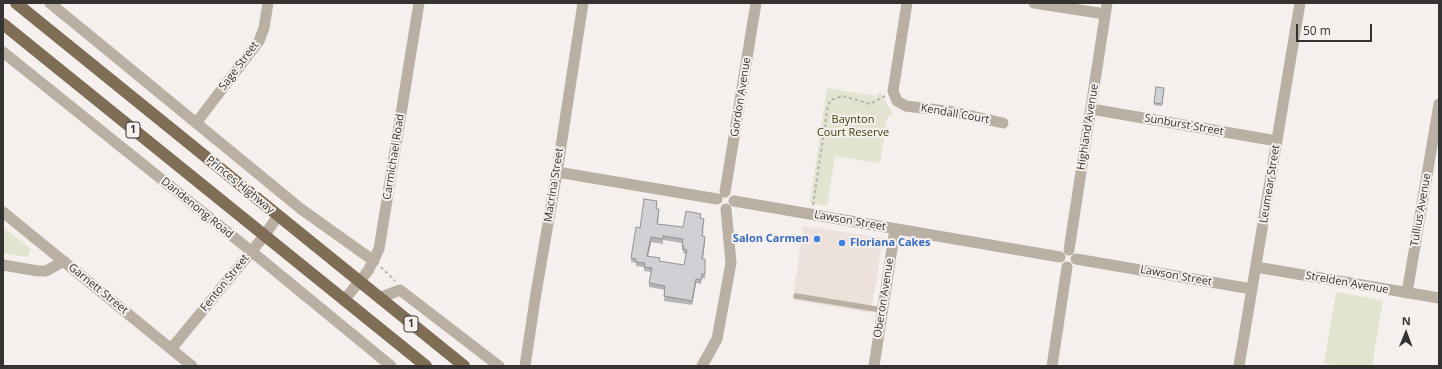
<!DOCTYPE html>
<style>
body{margin:0}
#map{position:relative;width:1442px;height:369px;overflow:hidden;background:#f5f0ee;font-family:"Open Sans",sans-serif}
canvas{display:block}
.frame{position:absolute;inset:0;border:4px solid #343332;pointer-events:none}
.north{position:absolute;left:1386px;top:313px;width:40px;height:40px;-webkit-text-stroke:3px #f5f0ee;paint-order:stroke;rotate:1deg;font-size:11px;font-weight:700;line-height:16px;text-align:center;color:#343332}
.north::after{content:'';display:block;margin:auto;width:14px;height:18px;background:#343332;clip-path:polygon(50% 0,100% 100%,50% 72%,0 100%)}
.scale{position:absolute;left:1296px;top:24px;width:76px;height:18px;box-sizing:border-box;border:2px solid #343332;border-top:0;padding-left:5px;font-size:12px;line-height:14px;white-space:nowrap;color:#343332;-webkit-text-stroke:3px #f5f0ee;paint-order:stroke}
</style>
<div id="map">
<canvas width="1442" height="369"></canvas>
<div class="frame"></div>
<div class="north">N</div>
<div class="scale">50 m</div>
</div>
<script>
const context = document.querySelector('canvas').getContext('2d');
context.lineJoin = 'round';
function fill(path, color) { context.fillStyle = color; context.fill(path, 'evenodd'); }
const shape = rows => new Path2D(rows.map(r => 'M' + r).join(''));
function stroke(path, color, width, dash) { context.strokeStyle = color; context.lineWidth = width; context.lineCap = dash ? 'butt' : 'round'; context.setLineDash(dash || []); context.stroke(path); }
function write(font, color, halo, rows, align = 'center') {
  context.font = font + ' "Open Sans",sans-serif'; context.lineWidth = 4; context.setLineDash([]); context.textBaseline = 'middle'; context.strokeStyle = halo; context.fillStyle = color; for (const [text, x, y, turn = 0] of rows) {
    context.save(); context.translate(x, y); context.rotate((+turn || 0) * Math.PI / 180); context.textAlign = isNaN(turn) ? turn : align; if (halo) context.strokeText(text, 0, 0); context.fillText(text, 0, 0); context.restore();
  }
}
fill(shape([
 [803,226,883,238,871,313,793,300]
]), '#ede1dc');
fill(shape([
 [827,88,875,96,880,92,893,114,887,118,880,163,835,156,827,206,810,203],
 [3,227,31,249,27,257,3,253],
 [1336,292,1383,300,1372,366,1339,366,1324,363]
]), '#e2e4cf');
stroke(shape([
 [813,205,828,105,831,100,843,96,870,104,885,96],
 [381,267,395,281]
]), '#b4b0ae', 2, [3, 3]);
stroke(shape([
 [796,296,882,310]
]), '#b9afa3', 5.5);
stroke(shape([
 [50,3,301,209,374,261],
 [907,3,893,91,897,101,906,106,954,112,1003,123],
 [1034,3,1105,14],
 [3,52,251,251,391,366],
 [1091,109,1277,141],
 [196,123,259,41,264,28,268,3],
 [557,172,717,199],
 [725,192,756,3],
 [734,201,1060,257],
 [3,212,192,366],
 [1069,250,1107,3],
 [1076,259,1252,289],
 [3,265,38,271,46,271,64,261],
 [1256,267,1439,298],
 [1407,293,1439,104],
 [379,298,400,290,499,366],
 [344,300,368,271,379,249,419,3],
 [171,349,264,236,278,216],
 [525,366,536,293,557,172,583,3],
 [702,366,717,339,731,263,726,209],
 [874,366,895,229],
 [1052,366,1067,267],
 [1239,366,1300,3]
]), '#b9afa3', 11);
stroke(shape([
 [16,3,464,366],
 [3,24,426,366]
]), '#806d56', 12);
fill(shape([
 [1164,90,1162,106,1154,105,1154,103],
 [657,205,657,209,659,214,658,224,683,227,701,218,704,223,703,231,703,237,705,241,703,259,705,259,705,279,702,278,701,284,696,283,692,305,664,301,665,290,649,287,649,283,651,272,644,271,644,267,636,266,636,263,631,262,631,258,640,228],
 [663,240,682,243,682,250,683,250,683,253,686,254,684,265,660,261,648,256,651,242,663,244]
]), '#b4b4b7');
fill(shape([
 [651,237,651,242,647,260,647,256],
 [705,237,705,241,702,263,702,259],
 [696,279,696,283,692,305,692,301]
]), '#929295');
const building = shape([
 [1156,87,1164,88,1162,104,1154,103,1156,87],
 [644,199,657,201,656,209,659,209,657,224,683,227,686,211,701,214,700,218,704,219,702,231,703,231,702,236,705,237,702,259,705,259,705,274,702,274,701,280,696,279,692,301,664,296,665,286,649,283,652,268,644,267,645,263,636,262,636,259,631,258,636,227,640,228,644,199],
 [663,236,683,239,682,246,684,246,683,249,687,250,684,265,659,261,660,258,647,256,651,237,663,239,663,236]
]);
fill(building, '#d1d1d5');
stroke(building, '#929295', 1);
for (const [x, y, r, color] of [
 [817,239,4,"#3f7fe0"],
 [842,243,4,"#3f7fe0"]
]) { const dot = new Path2D(); dot.arc(x, y, r, 0, 2 * Math.PI); context.fillStyle = color; context.fill(dot); stroke(dot, '#f5f0ee', 1.5); }
for (const [x, y, w] of [
 [133,130,14],
 [411,324,14]
]) { const box = new Path2D(); box.roundRect(x - w / 2, y - 8, w, 16, 3); context.fillStyle = '#f5f0ee'; context.fill(box); stroke(box, '#343332', 1); }
write('bold 10px', '#343332', null, [
 ["1",133,130],
 ["1",411,324]
]);
write('11px', '#343332', '#f5f0ee', [
 ["Sage Street",239,66,-53],
 ["Gordon Avenue",741,97,-81],
 ["Kendall Court",955,114,10],
 ["Sunburst Street",1184,125,10],
 ["Highland Avenue",1088,127,-81],
 ["Carmichael Road",394,157,-81],
 ["Leumear Street",1270,184,-81],
 ["Princes Highway",240,185,39],
 ["Macrina Street",554,185,-81],
 ["Dandenong Road",197,208,39],
 ["Tullius Avenue",1421,210,-80],
 ["Lawson Street",850,221,10],
 ["Lawson Street",1176,276,10],
 ["Fenton Street",225,283,-51],
 ["Strelden Avenue",1347,283,10],
 ["Garnett Street",98,289,39],
 ["Oberon Avenue",884,298,-81]
]);
write('11px', '#3c3f08', '#f5f0ee', [
 ["Baynton",853,120],
 ["Court Reserve",853,133]
]);
write('bold 11px', '#366cbe', '#f5f0ee', [
 ["Salon Carmen",809,239],
 ["Floriana Cakes",850,243,"left"]
], 'right');
</script>
